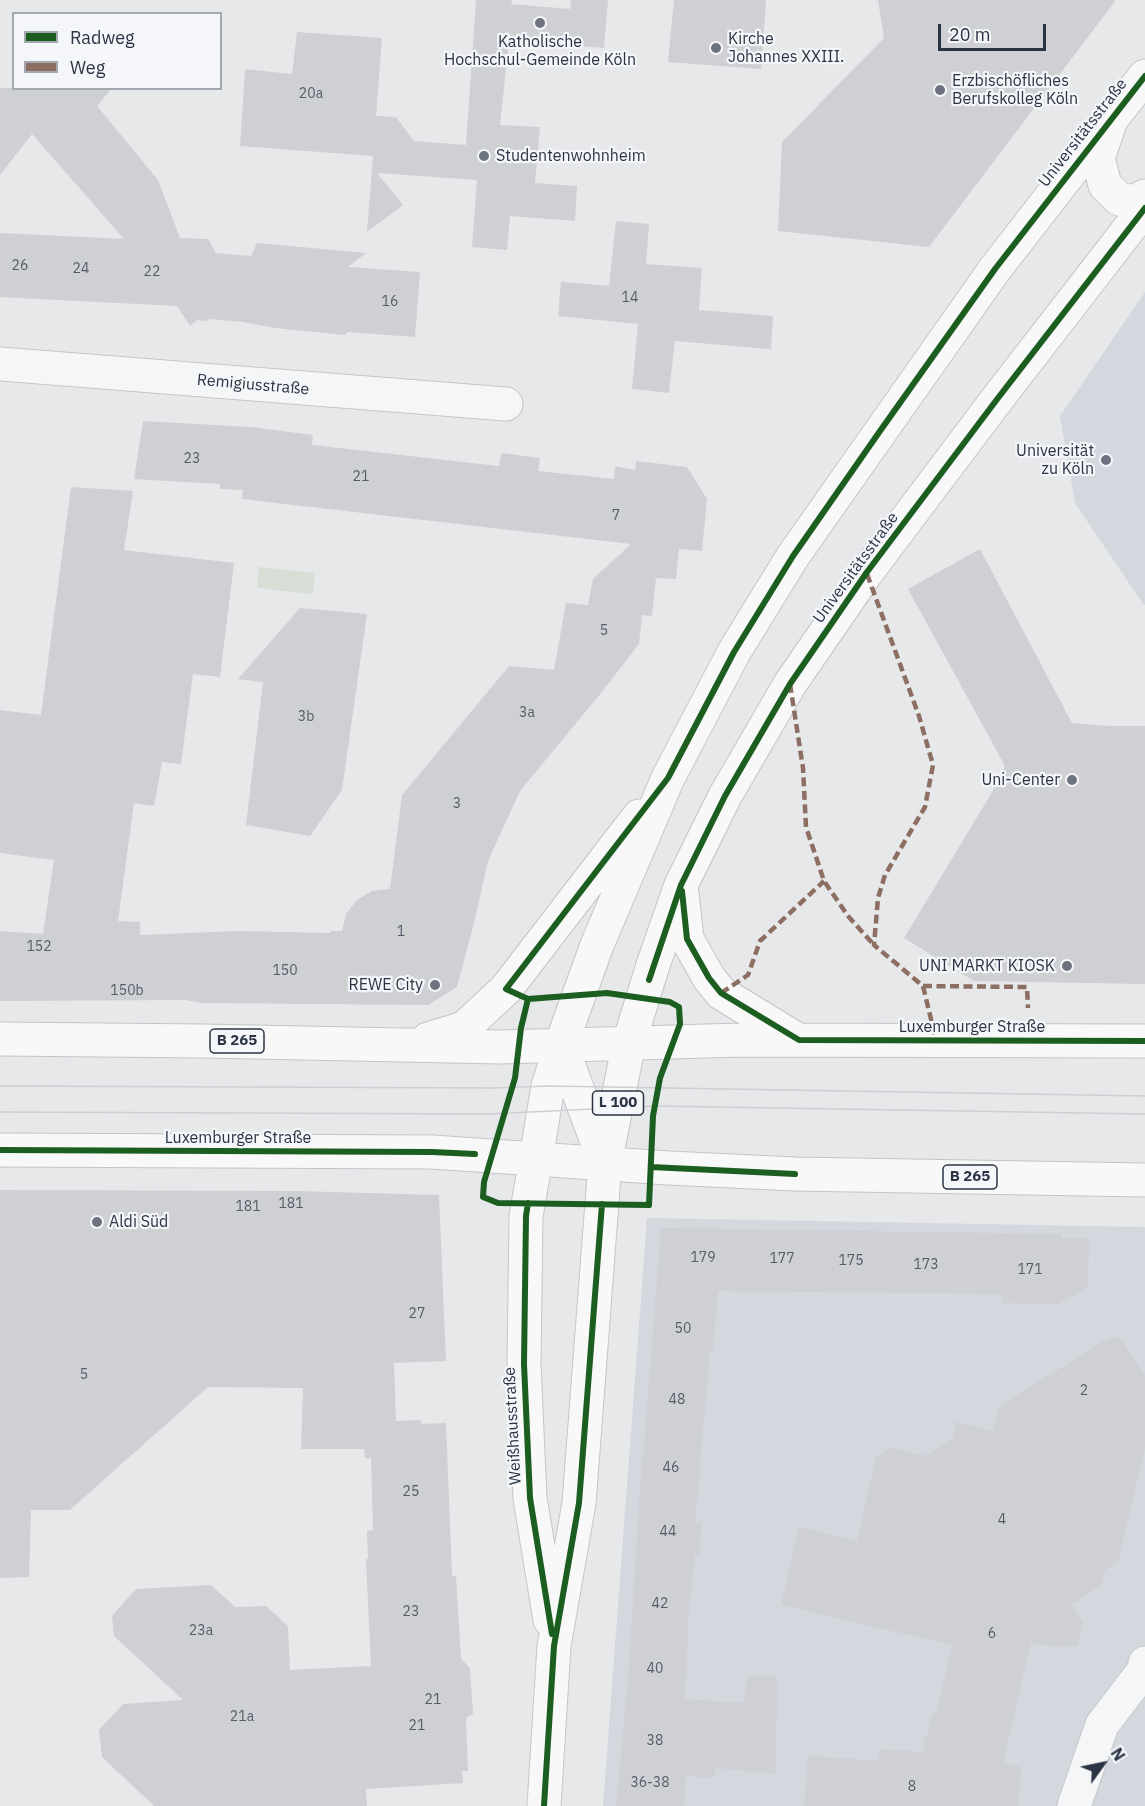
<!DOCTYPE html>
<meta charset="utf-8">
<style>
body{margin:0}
#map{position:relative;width:1145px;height:1806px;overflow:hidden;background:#e6e8ea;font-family:"IBM Plex Sans",sans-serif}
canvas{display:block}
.legend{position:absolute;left:12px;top:12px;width:210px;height:78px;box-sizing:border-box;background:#f4f6f9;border:2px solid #a4a8b1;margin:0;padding:8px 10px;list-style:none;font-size:18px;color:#2b3445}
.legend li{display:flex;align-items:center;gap:12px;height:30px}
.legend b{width:30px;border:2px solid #a4a8b1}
.north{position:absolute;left:1073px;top:1734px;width:60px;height:60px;-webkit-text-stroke:4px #f4f6f9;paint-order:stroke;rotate:57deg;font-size:16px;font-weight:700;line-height:24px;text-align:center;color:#2b3445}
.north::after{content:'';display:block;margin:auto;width:21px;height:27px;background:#2b3445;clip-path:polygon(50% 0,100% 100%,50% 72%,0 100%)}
.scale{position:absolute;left:938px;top:24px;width:108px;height:27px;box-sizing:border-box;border:3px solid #2b3445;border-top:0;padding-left:8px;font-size:18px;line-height:21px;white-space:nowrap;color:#2b3445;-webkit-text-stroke:4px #f4f6f9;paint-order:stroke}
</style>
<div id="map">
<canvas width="1145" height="1806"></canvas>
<ul class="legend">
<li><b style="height:8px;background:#1b5e20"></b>Radweg</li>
<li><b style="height:8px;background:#8d6e63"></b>Weg</li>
</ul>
<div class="north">N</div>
<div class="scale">20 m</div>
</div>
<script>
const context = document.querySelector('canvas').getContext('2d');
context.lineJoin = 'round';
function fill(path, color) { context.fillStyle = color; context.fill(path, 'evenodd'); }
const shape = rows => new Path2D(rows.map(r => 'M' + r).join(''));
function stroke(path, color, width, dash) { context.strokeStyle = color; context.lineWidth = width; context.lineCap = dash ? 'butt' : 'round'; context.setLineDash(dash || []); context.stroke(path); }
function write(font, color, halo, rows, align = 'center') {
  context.font = font + ' "IBM Plex Sans",sans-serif'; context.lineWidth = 4.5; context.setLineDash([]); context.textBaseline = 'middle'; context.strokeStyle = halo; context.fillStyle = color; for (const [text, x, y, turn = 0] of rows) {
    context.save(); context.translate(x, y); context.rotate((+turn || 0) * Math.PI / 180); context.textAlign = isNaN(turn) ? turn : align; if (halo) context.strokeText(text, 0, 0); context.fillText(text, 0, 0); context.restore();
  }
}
fill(shape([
 [1145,292,1145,605,1143,604,1075,503,1060,416],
 [647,1218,1145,1227,1145,1806,603,1806]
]), '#d4d7dd');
fill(shape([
 [259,567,315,573,313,594,257,588]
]), '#d6ded6');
fill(shape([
 [476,0,512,0,511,4,570,9,571,0,608,0,604,48,509,40,500,125,540,127,535,183,577,186,575,221,510,216,507,250,472,247,477,180,377,173,403,205,367,232,373,156,240,146,245,69,292,74,297,32,382,38,376,116,396,117,414,141,466,145],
 [674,0,766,0,761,69,668,62],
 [878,0,1116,0,929,247,778,231,782,142,884,38],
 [0,88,112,88,97,106,158,180,180,238,208,239,216,253,251,256,257,243,366,253,348,267,420,272,415,337,347,332,345,335,314,332,276,328,243,322,209,319,207,321,197,320,190,326,177,306,0,297,0,233,124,239,32,134,0,175],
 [616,221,649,224,646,264,702,268,699,310,773,316,771,349,675,341,669,393,632,389,638,324,558,316,561,282,609,286],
 [143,421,251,427,313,435,312,445,499,466,501,453,540,458,538,471,614,479,615,466,635,470,636,461,687,467,707,499,702,551,679,549,676,579,656,578,652,616,642,615,639,644,601,693,520,791,488,861,474,923,457,987,428,1005,203,1003,185,1000,0,1001,0,931,43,934,54,860,0,853,0,710,41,715,71,487,133,491,124,550,234,563,220,677,193,674,181,764,162,762,154,806,134,803,118,921,140,922,140,935,238,931,331,933,330,931,342,931,346,914,357,900,372,891,390,889,402,795,509,666,554,670,566,603,588,605,593,579,631,544,242,499,243,490,220,489,220,484,134,479],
 [980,549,1072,723,1110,726,1145,726,1145,984,974,981,904,938,991,794,1005,766,908,589],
 [300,608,367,614,342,790,310,836,246,825,263,682,238,679],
 [0,1190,296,1191,439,1195,446,1361,394,1363,396,1421,421,1420,421,1424,446,1423,452,1576,456,1576,461,1659,470,1668,473,1714,466,1718,468,1771,462,1771,463,1783,366,1789,367,1806,154,1806,102,1757,99,1730,123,1704,183,1700,114,1636,112,1616,136,1589,211,1585,235,1607,266,1606,288,1626,290,1670,371,1666,366,1559,368,1559,367,1531,373,1530,371,1458,365,1458,364,1449,301,1449,303,1388,208,1387,70,1510,31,1510,29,1577,0,1578],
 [661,1228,1062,1234,1062,1238,1089,1238,1088,1287,1059,1304,1002,1303,1002,1294,718,1291,713,1351,710,1351,700,1464,701,1463,695,1523,702,1523,699,1556,695,1555,689,1610,685,1699,744,1703,747,1676,777,1677,776,1774,716,1768,714,1778,686,1776,684,1806,616,1806,628,1678,642,1458,643,1458],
 [1109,1338,1121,1338,1145,1376,1145,1448,1118,1562,1105,1570,1102,1585,1072,1604,1083,1622,1078,1646,1052,1647,1031,1642,1003,1763,1021,1767,1018,1806,804,1806,808,1756,879,1761,880,1749,923,1752,925,1736,927,1736,933,1713,936,1714,952,1645,781,1605,799,1527,857,1541,876,1457,891,1447,925,1456,952,1439,956,1422,993,1431,999,1406]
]), '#ced0d3');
const minor = shape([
 [0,364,506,404],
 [1074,1806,1102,1725,1144,1670,1145,1663]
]);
const secondary = shape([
 [536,1159,526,1216,524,1364,530,1498,550,1620],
 [544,1806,554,1646,579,1503,605,1163]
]);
const primary = shape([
 [1109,126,1098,158,1105,185,1119,199,1133,202,1145,196],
 [682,893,687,939,709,978,721,993,798,1040],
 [0,1039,204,1041,501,1047,740,1040,1145,1041],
 [428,1039,464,1028,506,989,639,816],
 [561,1045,605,1163],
 [0,1150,432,1152,669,1168,795,1174,1145,1180],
 [536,1159,548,1086,561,1045,597,945,668,778,734,652,793,556,995,269,1145,76],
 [605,1163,629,1043,653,965,681,885,725,796,790,684,867,572,998,398,1145,208]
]);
stroke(minor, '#c4c6c8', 35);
stroke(secondary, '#c4c6c8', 35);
stroke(primary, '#c2c5c8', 35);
stroke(minor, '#f5f6f7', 33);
stroke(secondary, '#f8f8f8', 33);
stroke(primary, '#f8f8f8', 33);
stroke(shape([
 [0,1086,494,1088,548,1086,1145,1096],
 [0,1112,488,1114,655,1106,1145,1114]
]), '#cecfd2', 1.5);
stroke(shape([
 [867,574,919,716,933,765,925,807,885,875,878,898,874,945,923,986,936,1040],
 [790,684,803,768,806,827,824,881,848,916,874,945],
 [923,986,1027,987,1028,1008],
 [721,993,748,975,760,941,824,881]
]), '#8d6e63', 4.5, [9, 4.5]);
stroke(shape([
 [682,891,687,939,709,978,721,993,799,1040,1145,1041],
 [649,980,681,885,725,796,790,684,867,572,998,398,1145,208],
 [528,999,607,993,670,1002,679,1007,680,1024,660,1078,653,1116,649,1205,498,1203,483,1197,484,1182,515,1078,521,1028,528,999,506,989,668,778,734,652,793,556,880,431,995,269,1145,76],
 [0,1150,432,1152,475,1154],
 [651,1167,795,1174],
 [528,1203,526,1216,524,1364,530,1498,552,1634],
 [544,1806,554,1646,579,1503,602,1204]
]), '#1b5e20', 6);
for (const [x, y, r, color] of [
 [540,23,6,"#6c737f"],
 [716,48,6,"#6c737f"],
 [940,90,6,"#6c737f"],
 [484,156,6,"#6c737f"],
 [1106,460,6,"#6c737f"],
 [1072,780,6,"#6c737f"],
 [1067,966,6,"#6c737f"],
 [435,985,6,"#6c737f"],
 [97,1222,6,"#6c737f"]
]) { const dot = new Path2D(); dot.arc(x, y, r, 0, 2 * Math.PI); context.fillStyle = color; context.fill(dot); stroke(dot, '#f4f6f9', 2); }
write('14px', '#545c69', null, [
 ["20a",311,94],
 ["26",20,266],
 ["24",81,269],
 ["22",152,272],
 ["14",630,298],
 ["16",390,302],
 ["23",192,459],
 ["21",361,477],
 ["7",616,516],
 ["5",604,631],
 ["3a",527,713],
 ["3b",306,717],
 ["3",457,804],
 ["1",401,932],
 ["152",39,947],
 ["150",285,971],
 ["150b",127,991],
 ["181",291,1204],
 ["181",248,1207],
 ["179",703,1258],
 ["177",782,1259],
 ["175",851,1261],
 ["173",926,1265],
 ["171",1030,1270],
 ["27",417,1314],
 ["50",683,1329],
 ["5",84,1375],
 ["2",1084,1391],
 ["48",677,1400],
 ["46",671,1468],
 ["25",411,1492],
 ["4",1002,1520],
 ["44",668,1532],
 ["42",660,1604],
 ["23",411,1612],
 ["23a",201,1631],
 ["6",992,1634],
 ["40",655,1669],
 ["21",433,1700],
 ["21a",242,1717],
 ["21",417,1726],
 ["38",655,1741],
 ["36-38",650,1783],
 ["8",912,1787]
]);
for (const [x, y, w] of [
 [237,1041,54],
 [618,1103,51],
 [970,1177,54]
]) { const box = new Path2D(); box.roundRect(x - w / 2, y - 12, w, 24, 4.5); context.fillStyle = '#f4f6f9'; context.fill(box); stroke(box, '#2b3445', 1.5); }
write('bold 15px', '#2b3445', null, [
 ["B 265",237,1041],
 ["L 100",618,1103],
 ["B 265",970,1177]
]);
write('16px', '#2b3445', '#f4f6f9', [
 ["Kirche",728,39],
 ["Johannes XXIII.",728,57],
 ["Katholische",540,42,"center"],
 ["Hochschul-Gemeinde Köln",540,60,"center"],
 ["Erzbischöfliches",952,81],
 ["Berufskolleg Köln",952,99],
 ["Studentenwohnheim",496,156],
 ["Universität",1094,451,"right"],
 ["zu Köln",1094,469,"right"],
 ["Uni-Center",1060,780,"right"],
 ["UNI MARKT KIOSK",1055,966,"right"],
 ["REWE City",423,985,"right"],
 ["Aldi Süd",109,1222]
], 'left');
write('16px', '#2b3445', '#f4f6f9', [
 ["Universitätsstraße",1083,133,-52],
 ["Remigiusstraße",253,385,5],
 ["Universitätsstraße",856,568,-54],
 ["Luxemburger Straße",972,1027],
 ["Luxemburger Straße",238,1138],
 ["Weißhausstraße",513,1426,-93]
]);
</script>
